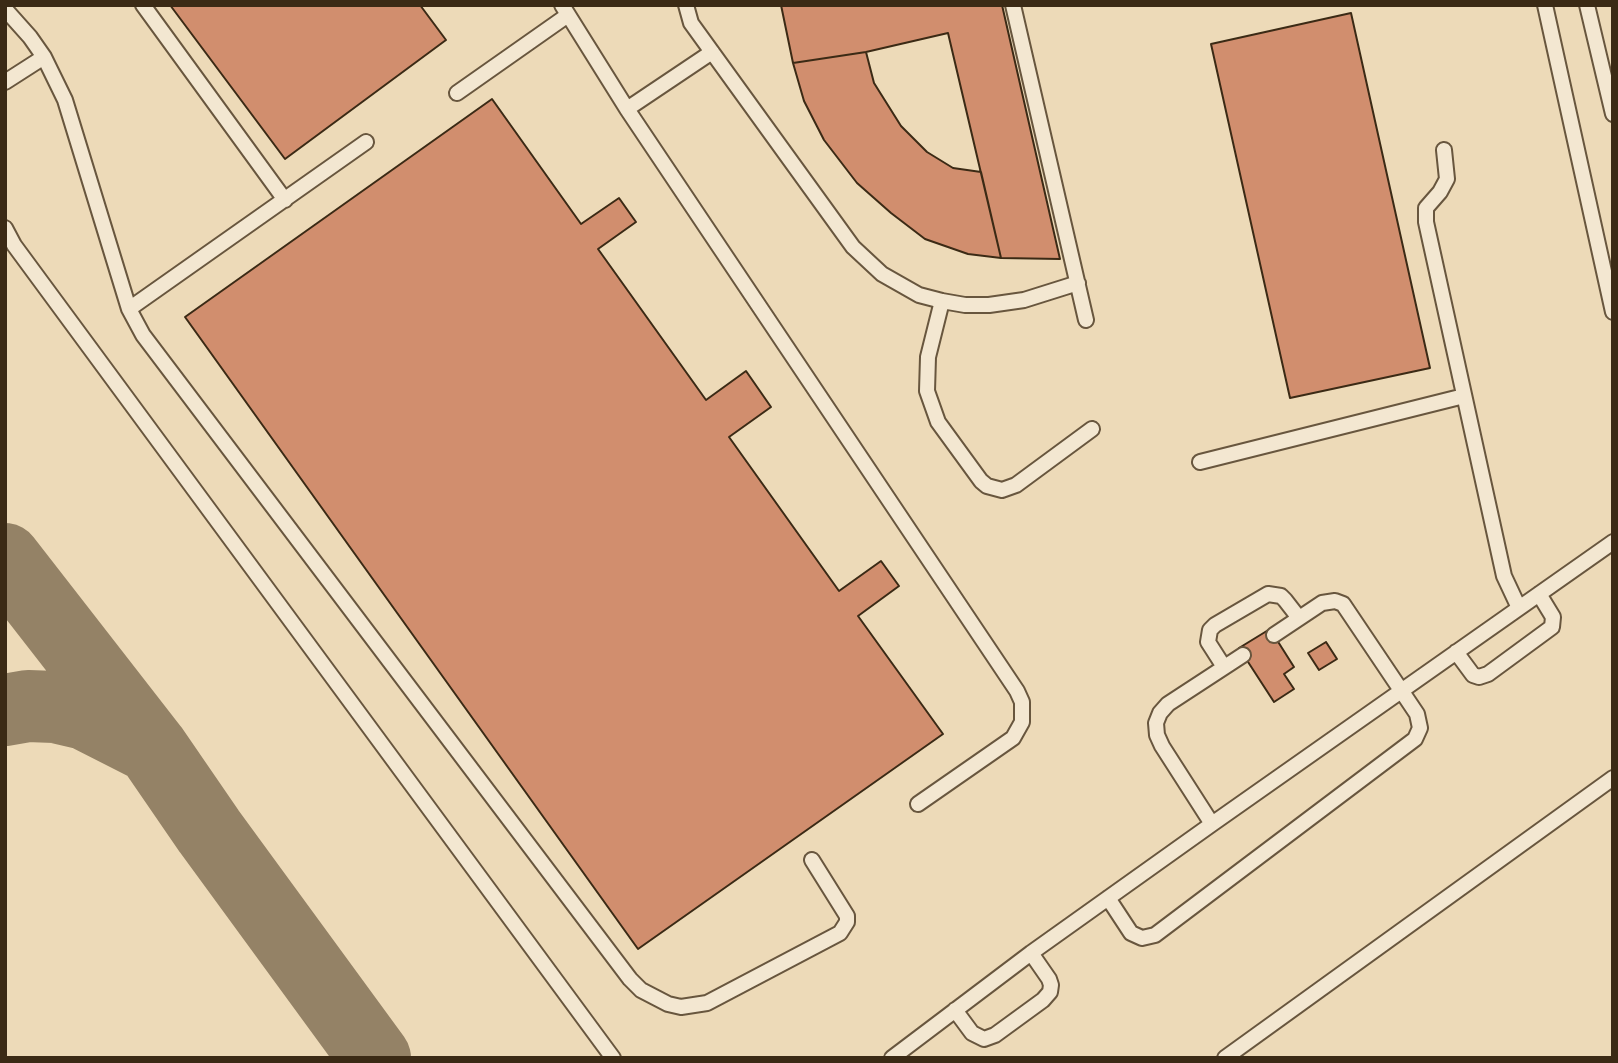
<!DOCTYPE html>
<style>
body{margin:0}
#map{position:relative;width:1618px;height:1063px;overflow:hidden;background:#eddab8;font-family:"Libre Bodoni",serif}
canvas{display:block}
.frame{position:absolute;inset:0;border:7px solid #3b2a15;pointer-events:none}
</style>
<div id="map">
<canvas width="1618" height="1063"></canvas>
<div class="frame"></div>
</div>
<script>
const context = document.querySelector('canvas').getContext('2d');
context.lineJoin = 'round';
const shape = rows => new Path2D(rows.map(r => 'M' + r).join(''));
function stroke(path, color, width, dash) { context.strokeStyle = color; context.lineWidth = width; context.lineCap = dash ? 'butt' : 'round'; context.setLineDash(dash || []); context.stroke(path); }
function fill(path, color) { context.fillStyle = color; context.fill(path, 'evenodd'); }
stroke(shape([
 [5,559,152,748,209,831,375,1058],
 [5,710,28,706,55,707,85,714,148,746]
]), '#948266', 72);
const building = shape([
 [170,5,420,5,446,40,285,159,170,5],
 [781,5,1002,5,1060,259,1001,258,948,33,866,52,793,63,781,5],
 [1351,13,1430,368,1290,398,1211,44,1351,13],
 [866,52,874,83,901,126,927,152,953,168,981,172,1001,258,968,254,925,239,891,213,857,183,824,140,804,101,793,63,866,52],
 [492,99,581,224,619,198,636,222,598,249,706,400,746,371,771,407,729,437,839,591,881,561,899,586,858,616,943,734,638,949,185,317,492,99],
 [1270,629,1294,667,1284,674,1294,689,1274,702,1239,648,1270,629],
 [1326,642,1337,659,1319,670,1308,653,1326,642]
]);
fill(building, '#d18e6e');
stroke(building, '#3b2a15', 2);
const service = shape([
 [143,5,285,200],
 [562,5,627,109,1017,691,1022,702,1022,722,1013,738,918,804],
 [686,5,691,23,853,247,882,274,919,295,942,301,965,305,989,305,1024,300,1078,283],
 [1013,5,1086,320],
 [1545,5,1613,312],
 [1587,5,1613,114],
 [5,9,30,37,44,57,65,100,129,309,143,335,630,979,641,990,668,1004,681,1007,707,1003,840,933,847,922,847,916,812,860],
 [5,82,44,57],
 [457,93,568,15],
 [627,109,712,52],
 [1444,150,1447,179,1440,192,1426,208,1426,222,1504,576,1519,608],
 [5,228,14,245,613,1058],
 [942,301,928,357,927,391,938,422,981,481,987,486,1002,490,1016,485,1092,429],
 [129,309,366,142],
 [1200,462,1464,396],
 [1456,652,1473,675,1479,677,1488,674,1552,627,1553,617,1539,594],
 [1224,667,1208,642,1210,630,1215,625,1268,594,1281,596,1285,600,1299,618],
 [1212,824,1162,746,1157,735,1156,723,1160,713,1168,704,1243,655],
 [1108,898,1131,933,1142,938,1155,935,1415,739,1420,728,1417,714,1343,604,1335,601,1322,603,1274,635],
 [955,1010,972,1033,984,1039,995,1035,1043,1000,1050,992,1051,985,1049,979,1031,953],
 [892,1058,1031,953,1212,824,1613,542],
 [1225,1058,1613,778]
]);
stroke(service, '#68563e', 18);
stroke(service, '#f3e7d1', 14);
</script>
